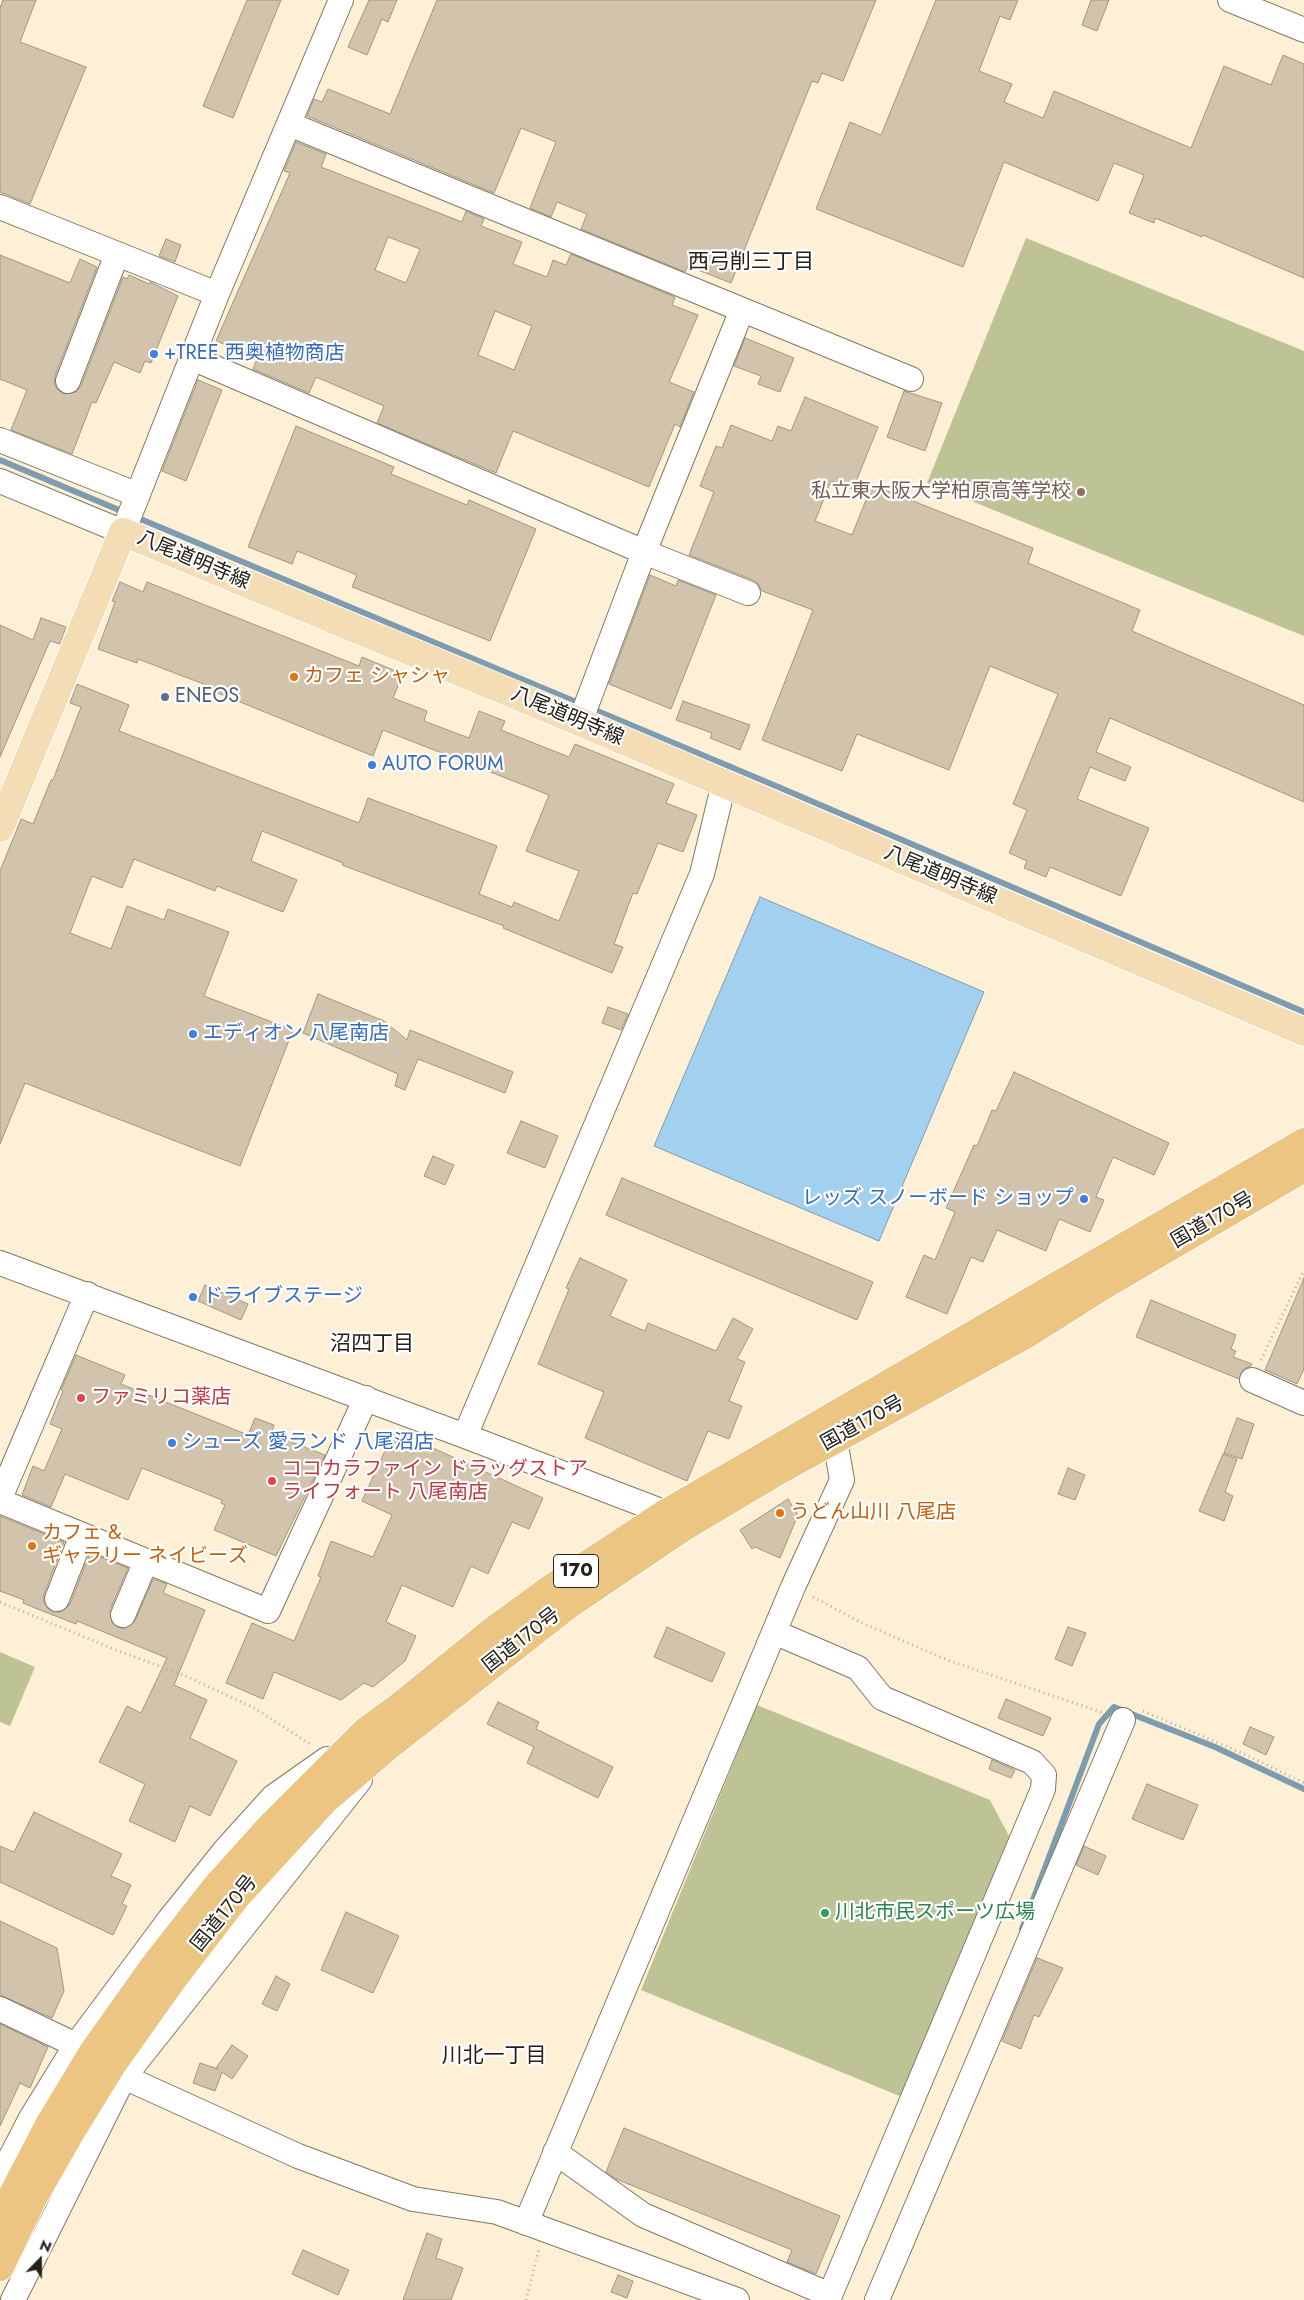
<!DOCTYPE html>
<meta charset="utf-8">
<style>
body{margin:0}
#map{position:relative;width:1304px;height:2300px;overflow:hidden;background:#fef0d7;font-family:Jost,sans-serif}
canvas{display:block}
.north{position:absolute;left:15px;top:2235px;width:50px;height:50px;-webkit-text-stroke:4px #fff;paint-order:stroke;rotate:22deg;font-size:14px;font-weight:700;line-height:20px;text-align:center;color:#262118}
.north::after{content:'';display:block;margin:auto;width:18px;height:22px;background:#262118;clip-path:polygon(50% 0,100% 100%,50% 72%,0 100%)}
</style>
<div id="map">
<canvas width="1304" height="2300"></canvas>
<div class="north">N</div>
</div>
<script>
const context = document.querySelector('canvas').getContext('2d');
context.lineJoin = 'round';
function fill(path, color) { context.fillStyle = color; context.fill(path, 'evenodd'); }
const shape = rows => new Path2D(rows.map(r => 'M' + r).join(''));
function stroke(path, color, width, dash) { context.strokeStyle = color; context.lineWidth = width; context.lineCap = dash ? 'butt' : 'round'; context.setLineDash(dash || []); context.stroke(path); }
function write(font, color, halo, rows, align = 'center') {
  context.font = font + ' Jost,"Noto Sans JP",sans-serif'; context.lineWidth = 4.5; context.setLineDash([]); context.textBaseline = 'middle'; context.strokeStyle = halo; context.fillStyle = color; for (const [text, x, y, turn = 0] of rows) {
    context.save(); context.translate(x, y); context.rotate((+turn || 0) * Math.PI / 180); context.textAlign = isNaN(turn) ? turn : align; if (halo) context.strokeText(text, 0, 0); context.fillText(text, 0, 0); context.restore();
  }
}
fill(shape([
 [1026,238,1304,351,1304,636,927,483],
 [0,1652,35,1667,10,1726,0,1722],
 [757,1705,990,1800,1009,1836,902,2097,641,1990]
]), '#bec395');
const water = shape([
 [760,897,984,992,879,1241,654,1146,760,897]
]);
fill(water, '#a2d1f0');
stroke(water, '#7d9caf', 1);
stroke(shape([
 [0,460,776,786,1304,1012],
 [1022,1929,1099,1724,1114,1707,1215,1747,1304,1789]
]), '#7d9caf', 6);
const building = shape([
 [3,0,36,0,20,42,86,67,30,204,0,192,0,8,3,0],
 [247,0,281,0,233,118,203,106,247,0],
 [369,0,397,0,388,22,382,19,367,55,348,47,369,0],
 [437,0,876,0,843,81,822,73,818,83,812,81,731,283,688,266,685,272,581,229,587,214,557,202,551,217,530,208,556,142,521,128,494,193,307,116,314,99,322,102,328,89,390,114,437,0],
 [936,0,1018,0,1010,20,1000,16,979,71,1012,84,1004,102,1043,118,1054,91,1191,148,1224,66,1271,85,1283,55,1304,64,1304,278,1203,235,1202,237,1155,218,1154,223,1129,213,1144,175,1114,163,1098,201,1004,162,963,267,816,209,850,122,881,135,936,0],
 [1091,0,1109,0,1097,31,1082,25,1091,0],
 [296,142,326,154,321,167,462,222,466,211,484,219,481,226,522,242,513,264,547,277,553,260,566,265,571,254,675,297,672,305,698,315,669,382,694,392,680,427,675,424,649,487,513,431,496,473,377,423,384,406,316,377,309,393,253,369,258,357,216,341,290,173,284,171,296,142],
 [388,237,420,249,406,283,375,270,388,237],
 [495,311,532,326,514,370,478,355,495,311],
 [166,239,181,245,175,262,159,256,166,239],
 [0,255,70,283,80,259,97,267,55,376,54,383,57,389,64,394,76,392,81,386,123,277,127,279,129,275,149,284,150,282,178,296,151,363,145,361,140,373,114,362,96,403,92,402,72,454,11,430,27,390,0,379,0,255],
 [745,338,794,358,780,392,758,384,761,376,734,366,745,338],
 [198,380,222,390,186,481,162,471,198,380],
 [904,391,942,403,925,451,887,437,904,391],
 [805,397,878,427,853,489,831,481,815,521,852,535,872,485,1033,548,1028,563,1140,610,1132,631,1304,705,1304,802,1110,718,1096,752,1131,767,1125,781,1090,767,1077,799,1149,828,1121,896,1050,867,1046,877,1024,868,1027,861,1009,853,1027,810,1013,804,1058,694,990,666,949,770,857,734,842,771,762,740,813,610,762,591,758,584,753,580,689,555,714,492,700,486,716,446,722,448,731,425,772,441,778,426,791,431,805,397],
 [296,426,394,467,391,474,467,505,469,500,536,529,490,641,352,587,357,575,297,551,292,564,248,547,296,426],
 [650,575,676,586,678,580,716,595,671,709,609,684,650,575],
 [120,582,143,592,147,582,359,666,362,657,403,674,393,698,427,711,424,721,469,738,479,711,505,721,501,730,569,757,575,744,674,784,666,803,697,815,683,852,658,843,637,894,633,893,614,944,623,947,612,973,503,928,504,926,342,865,343,863,262,831,251,861,297,880,283,912,217,886,215,891,134,859,122,888,92,876,70,933,111,949,127,906,164,920,168,909,229,932,204,996,293,1030,240,1166,25,1083,0,1144,0,871,21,819,33,824,51,780,53,780,81,707,70,703,77,684,129,705,119,731,228,773,359,823,368,798,497,846,479,894,512,907,514,902,559,921,579,871,526,851,549,795,383,730,373,756,213,691,214,688,138,659,137,663,98,649,115,602,112,601,120,582],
 [41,618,66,627,60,644,50,641,0,757,0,625,33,640,41,618],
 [683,701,750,725,740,750,710,738,712,733,676,720,683,701],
 [318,994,384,1021,407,1040,410,1030,513,1072,505,1093,418,1059,405,1090,395,1086,398,1074,303,1033,318,994],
 [608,1007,628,1014,621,1030,602,1023,608,1007],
 [1014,1072,1169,1143,1154,1175,1113,1157,1096,1197,1104,1200,1090,1232,1059,1219,1046,1251,997,1230,983,1262,971,1257,947,1314,906,1297,924,1255,935,1260,955,1212,946,1208,974,1145,977,1146,992,1110,996,1111,1014,1072],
 [521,1121,558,1136,545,1168,507,1153,521,1121],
 [433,1156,454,1165,445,1185,424,1176,433,1156],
 [622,1178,873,1282,857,1320,606,1215,622,1178],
 [580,1258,627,1280,610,1316,645,1331,648,1323,716,1351,733,1318,753,1329,737,1359,745,1362,729,1401,742,1406,729,1439,708,1431,687,1481,585,1438,604,1392,538,1364,569,1289,566,1288,580,1258],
 [1304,1278,1304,1369,1297,1384,1265,1370,1304,1278],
 [205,1285,248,1304,241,1320,198,1301,205,1285],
 [1151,1300,1236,1335,1231,1349,1236,1351,1233,1357,1252,1364,1251,1366,1244,1369,1239,1379,1136,1337,1151,1300],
 [76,1355,125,1375,121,1384,248,1435,255,1418,274,1425,271,1434,325,1455,276,1556,214,1530,225,1505,221,1503,222,1500,142,1468,128,1500,65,1474,51,1507,22,1495,33,1466,44,1471,62,1429,50,1424,63,1391,61,1390,76,1355],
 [1237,1418,1254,1424,1242,1459,1224,1453,1237,1418],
 [393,1433,422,1447,424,1444,543,1498,529,1529,512,1522,488,1574,471,1566,453,1607,402,1585,386,1622,416,1636,405,1661,373,1687,364,1683,341,1700,274,1672,263,1699,226,1683,252,1623,294,1641,321,1577,318,1576,331,1541,373,1557,392,1515,362,1501,393,1433],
 [1223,1454,1237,1459,1225,1492,1233,1496,1224,1521,1199,1511,1223,1454],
 [1068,1468,1085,1475,1075,1500,1058,1494,1068,1468],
 [788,1499,798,1515,780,1558,755,1547,752,1549,740,1530,788,1499],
 [0,1516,64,1542,44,1594,44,1602,52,1612,60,1612,70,1604,90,1553,128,1568,110,1610,112,1623,117,1627,125,1629,135,1621,153,1579,167,1584,163,1593,205,1610,174,1685,207,1700,190,1738,237,1761,210,1816,190,1806,175,1842,129,1821,145,1784,99,1762,127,1706,141,1713,167,1658,77,1621,76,1624,40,1610,23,1603,24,1600,0,1591,0,1516],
 [667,1627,725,1653,712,1682,654,1657,667,1627],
 [1068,1627,1086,1633,1072,1666,1055,1659,1068,1627],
 [1006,1699,1051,1718,1043,1736,998,1718,1006,1699],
 [498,1702,539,1722,536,1729,613,1767,598,1798,527,1763,534,1747,487,1724,498,1702],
 [1250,1727,1274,1737,1266,1755,1243,1744,1250,1727],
 [992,1760,1015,1770,1011,1778,989,1769,992,1760],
 [1147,1784,1198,1805,1183,1840,1132,1819,1147,1784],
 [34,1812,122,1854,111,1876,131,1885,122,1904,127,1906,113,1935,0,1882,0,1846,14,1852,34,1812],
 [1084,1846,1106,1856,1098,1875,1076,1865,1084,1846],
 [346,1912,399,1936,373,1993,321,1970,346,1912],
 [0,1921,57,1948,64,1991,52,2018,0,1995,0,1921],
 [1037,1958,1063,1968,1039,2017,1034,2015,1021,2049,1002,2041,1037,1958],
 [276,1976,290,1984,277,2011,262,2004,276,1976],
 [0,2024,48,2047,30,2088,20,2083,0,2126,0,2024],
 [232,2045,248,2056,232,2079,222,2072,215,2091,193,2083,200,2063,218,2069,216,2068,232,2045],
 [624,2128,840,2216,816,2274,787,2262,792,2250,616,2179,606,2172,624,2128],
 [427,2233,442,2239,436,2258,463,2268,451,2300,403,2300,427,2233],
 [303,2250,349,2270,338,2295,292,2274,303,2250],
 [618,2275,633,2281,627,2298,611,2292,618,2275]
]);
fill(building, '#d2c4ac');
stroke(building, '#a3967e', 1);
const minor = shape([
 [1230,0,1304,30],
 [289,124,911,379],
 [0,207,217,294],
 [192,358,644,552,748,593],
 [68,381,117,254],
 [0,440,138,495],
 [0,481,123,532,217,294,341,0],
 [580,722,644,552,742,310],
 [0,1263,465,1436,666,1513,679,1523],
 [1252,1380,1304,1403],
 [465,1436,702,874,724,783],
 [0,1498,87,1294],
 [0,1501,268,1611,366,1398],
 [57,1599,82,1535],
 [123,1615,146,1561],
 [0,2009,76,2045],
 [124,2077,298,2156,413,2199,497,2212,737,2300],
 [555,2152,643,2215,830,2295,1043,1789,1044,1775,1032,1762,882,1698,858,1668,774,1632],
 [0,2178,31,2118,76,2045,169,1920,226,1849,273,1797,327,1759],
 [526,2223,793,1587,842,1480,835,1440],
 [13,2300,124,2077,360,1780],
 [877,2300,1123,1720]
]);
const major = shape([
 [0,828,123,532,580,722,1304,1032]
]);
const highway = shape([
 [0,2219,49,2125,93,2052,154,1966,215,1888,269,1828,366,1731,400,1706,491,1632,550,1589,666,1513,1304,1142],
 [0,2267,33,2198,69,2135,112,2065,173,1979,236,1897,325,1800,386,1748,567,1606,684,1527,778,1471,1027,1334,1103,1286,1304,1168]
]);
stroke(minor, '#837760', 26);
stroke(major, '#fff', 30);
stroke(highway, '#fff', 30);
stroke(shape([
 [1261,1360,1304,1270],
 [813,1597,862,1623,950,1661,1104,1713],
 [0,1602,116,1650,186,1676,254,1708,310,1744],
 [1143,1711,1244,1754,1304,1783],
 [526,2300,539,2249]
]), '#b9ad9a', 3, [1, 4]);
stroke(minor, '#fff', 24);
stroke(major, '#f4dcb4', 28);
stroke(highway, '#edc582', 28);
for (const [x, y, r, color] of [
 [154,354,5,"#3f7fe0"],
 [1081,492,5,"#8d6e63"],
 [294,677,5,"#e8710a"],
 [165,697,5,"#5c6f8a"],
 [372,765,5,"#3f7fe0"],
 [193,1034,5,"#3f7fe0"],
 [1084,1199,5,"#3f7fe0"],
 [193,1297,5,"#3f7fe0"],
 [81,1398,5,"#e0444e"],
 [172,1443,5,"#3f7fe0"],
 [272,1481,5,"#e0444e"],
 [780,1513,5,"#e8710a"],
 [32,1546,5,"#e8710a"],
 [825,1913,5,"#2e9e5b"]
]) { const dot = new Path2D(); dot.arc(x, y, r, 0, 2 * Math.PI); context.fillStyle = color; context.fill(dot); stroke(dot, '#fff', 2); }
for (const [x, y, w] of [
 [576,1571,45]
]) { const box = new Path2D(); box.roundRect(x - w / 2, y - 16.5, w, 33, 4); context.fillStyle = '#fff'; context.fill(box); stroke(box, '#262118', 1); }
write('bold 19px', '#262118', null, [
 ["170",576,1571]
]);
write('20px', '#366cbe', '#fff', [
 ["+TREE 西奥植物商店",164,354],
 ["AUTO FORUM",382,765],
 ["エディオン 八尾南店",203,1034],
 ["レッズ スノーボード ショップ",1074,1199,"right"],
 ["ドライブステージ",203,1297],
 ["シューズ 愛ランド 八尾沼店",182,1443]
], 'left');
write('20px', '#785e54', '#fff', [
 ["私立東大阪大学柏原高等学校",1071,492]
], 'right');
write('20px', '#262118', '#fff', [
 ["八尾道明寺線",193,561,23],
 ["八尾道明寺線",567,717,23],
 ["八尾道明寺線",940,876,23],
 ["国道170号",1213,1221,-30],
 ["国道170号",863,1424,-29],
 ["国道170号",522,1641,-38],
 ["国道170号",225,1914,-51]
]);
write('20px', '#c56008', '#fff', [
 ["カフェ シャシャ",304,677],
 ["うどん山川 八尾店",790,1513],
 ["カフェ &",42,1534],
 ["ギャラリー ネイビーズ",42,1557]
], 'left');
write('20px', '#4e5e75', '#fff', [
 ["ENEOS",175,697]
], 'left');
write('20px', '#be3a42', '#fff', [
 ["ファミリコ薬店",91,1398],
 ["ココカラファイン ドラッグストア",282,1470],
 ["ライフォート 八尾南店",282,1493]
], 'left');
write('20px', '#27864d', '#fff', [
 ["川北市民スポーツ広場",835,1913]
], 'left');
write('21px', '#262118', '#fff', [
 ["西弓削三丁目",751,263],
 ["沼四丁目",372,1345],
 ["川北一丁目",494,2057]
]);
</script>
